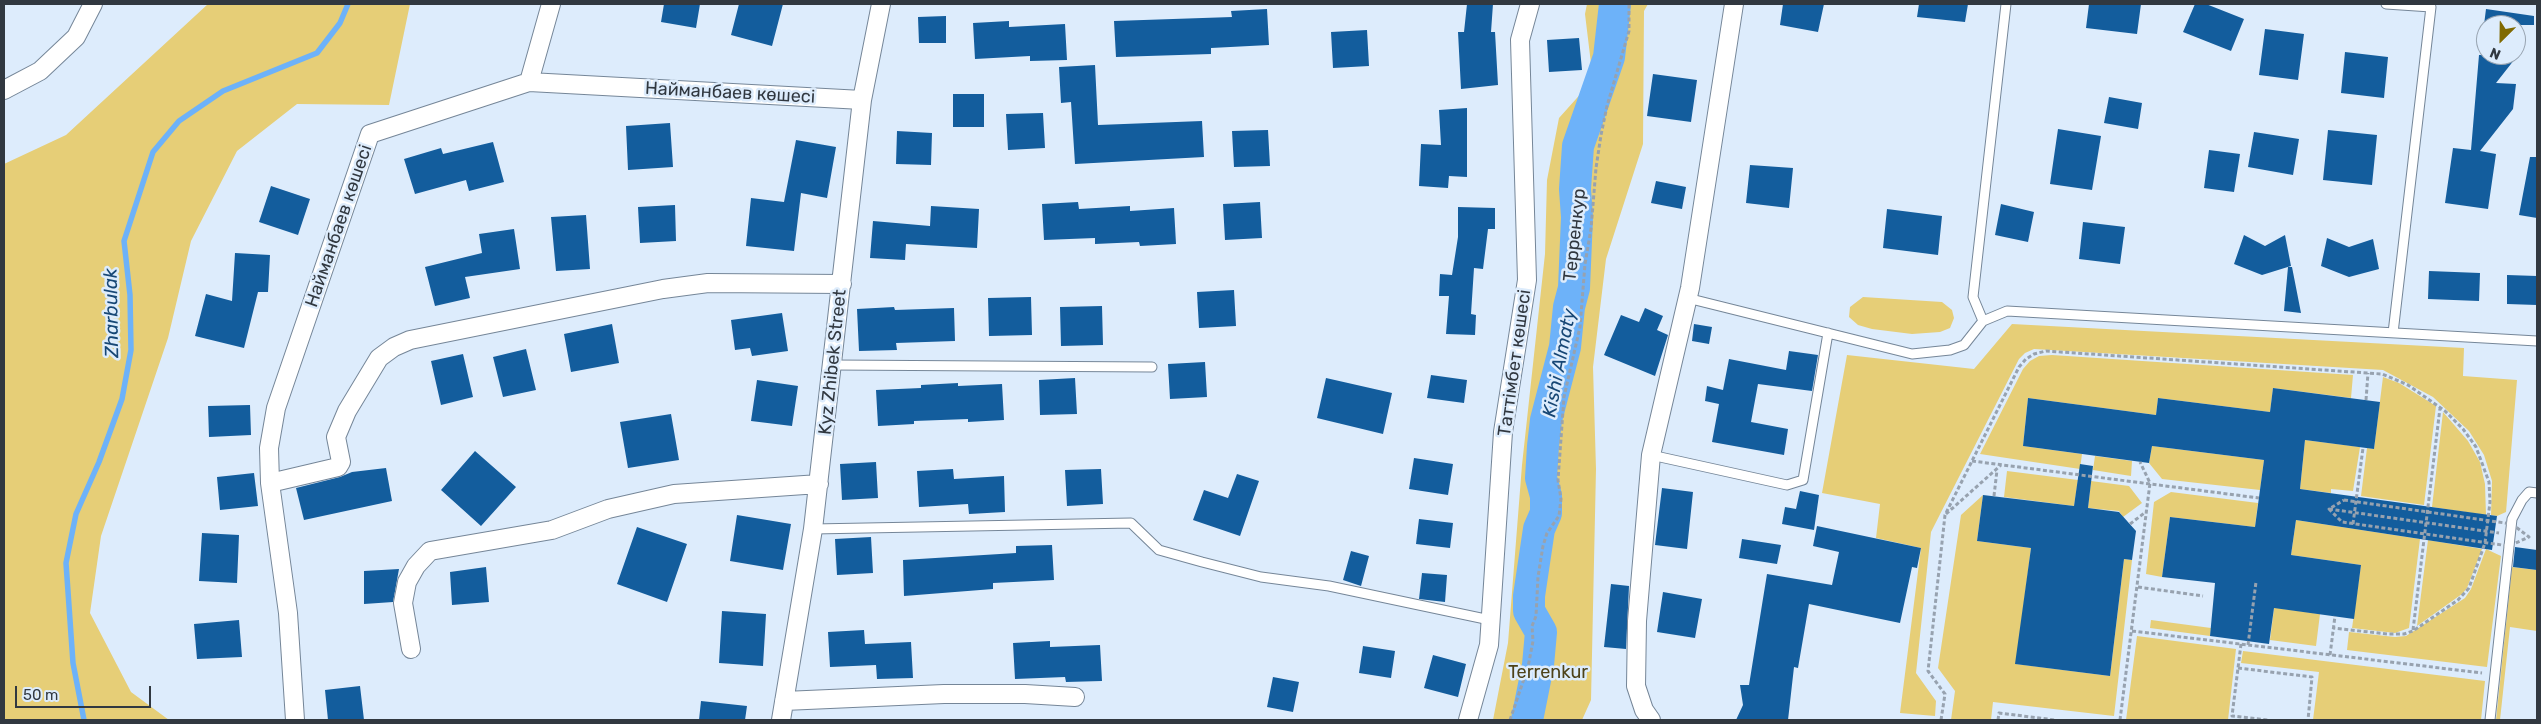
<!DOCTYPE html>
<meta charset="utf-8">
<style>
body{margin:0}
#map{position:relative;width:2541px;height:724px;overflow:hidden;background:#ddecfc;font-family:Rubik,sans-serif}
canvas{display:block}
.frame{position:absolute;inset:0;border:5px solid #313840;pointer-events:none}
.north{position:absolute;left:2476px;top:15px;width:50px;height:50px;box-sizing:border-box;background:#ddecfc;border:1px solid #98a4b1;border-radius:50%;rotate:203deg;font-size:14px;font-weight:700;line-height:20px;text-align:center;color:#313840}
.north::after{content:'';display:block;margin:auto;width:18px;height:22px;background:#806a02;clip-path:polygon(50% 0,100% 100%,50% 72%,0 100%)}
.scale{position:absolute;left:15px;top:686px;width:136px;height:22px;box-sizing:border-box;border:2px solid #313840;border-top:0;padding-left:6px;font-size:15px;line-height:18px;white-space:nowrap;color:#313840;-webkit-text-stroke:4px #ddecfc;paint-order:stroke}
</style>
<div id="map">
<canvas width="2541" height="724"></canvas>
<div class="frame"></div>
<div class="north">N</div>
<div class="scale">50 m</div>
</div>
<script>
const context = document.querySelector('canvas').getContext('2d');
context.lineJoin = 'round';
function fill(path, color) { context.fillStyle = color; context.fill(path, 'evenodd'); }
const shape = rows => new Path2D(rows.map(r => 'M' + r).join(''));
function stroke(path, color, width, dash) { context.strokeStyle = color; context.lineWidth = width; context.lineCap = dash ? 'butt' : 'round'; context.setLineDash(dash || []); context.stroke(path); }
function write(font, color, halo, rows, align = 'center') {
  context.font = font + ' Rubik,sans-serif'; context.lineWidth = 5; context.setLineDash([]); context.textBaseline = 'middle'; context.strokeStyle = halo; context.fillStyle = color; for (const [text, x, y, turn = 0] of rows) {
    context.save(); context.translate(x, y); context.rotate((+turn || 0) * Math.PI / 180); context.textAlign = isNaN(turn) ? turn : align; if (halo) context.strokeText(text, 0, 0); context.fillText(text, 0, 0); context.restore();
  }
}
fill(shape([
 [208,4,410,4,389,105,297,104,237,151,191,241,168,338,101,536,90,613,131,692,169,720,4,720,4,164,66,135],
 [1587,4,1648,4,1644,11,1643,144,1606,259,1593,367,1596,469,1591,700,1582,720,1493,720,1508,643,1522,465,1545,254,1547,180,1559,118,1593,80,1585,14],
 [1863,297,1942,302,1952,310,1954,318,1950,328,1940,332,1912,334,1872,329,1858,325,1849,317,1850,307],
 [2012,324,2464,348,2463,376,2517,380,2506,512,2497,516,2491,515,2492,481,2484,455,2469,431,2433,397,2383,370,2034,349,2025,353,2019,359,1931,532,1916,673,1936,701,1935,716,1900,713,1921,548,1876,538,1880,504,1822,493,1847,355,1974,369],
 [2052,355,2353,375,2351,398,2273,388,2270,412,2158,398,2156,415,2028,398,2023,446,2082,454,2080,469,1980,454,2023,369,2030,361,2039,356],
 [2383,377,2399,383,2436,406,2424,505,2361,496,2367,448,2374,449],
 [2443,412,2468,441,2480,462,2485,484,2486,515,2432,507],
 [2305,440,2360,447,2353,491,2331,489,2331,493,2300,489],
 [2152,446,2264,460,2260,490,2162,479,2149,463],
 [2095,456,2132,461,2131,476,2093,470],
 [2007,471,2078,480,2074,506,2004,497],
 [2091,481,2129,486,2142,503,2123,517,2119,511,2088,508],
 [2171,492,2258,503,2255,527,2170,517,2162,577,2146,574,2154,502],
 [1983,495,1977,541,2031,548,2016,664,2110,676,2124,559,2132,560,2114,716,1993,702,1991,720,1951,720,1955,691,1938,668,1961,515],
 [2296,520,2420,539,2409,628,2395,633,2352,628,2361,565,2291,555],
 [2428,540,2482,549,2467,588,2462,594,2417,626],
 [2486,549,2501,556,2487,667,2347,650,2349,632,2395,637,2406,636,2465,598,2471,589],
 [2512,567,2537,570,2537,631,2510,627,2500,720,2496,720],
 [2277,585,2287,586,2284,609,2320,614,2316,646,2270,640],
 [2151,620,2211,628,2210,636,2150,628],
 [2137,636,2236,649,2228,720,2126,720],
 [2243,651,2485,681,2481,720,2313,720,2319,672,2241,663]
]), '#e6ce77');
stroke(shape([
 [84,720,73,663,66,563,76,514,99,462,122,399,131,350,130,295,124,241,153,152,179,121,223,91,317,53,340,23,348,4]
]), '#6db2f9', 5.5);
stroke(shape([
 [1527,720,1538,665,1541,632,1529,611,1529,596,1539,529,1546,513,1546,496,1541,478,1543,446,1546,420,1565,347,1569,307,1574,288,1577,217,1575,189,1578,146,1609,57,1615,4]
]), '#6db2f9', 32);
fill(shape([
 [664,4,700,4,696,28,661,22],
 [739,4,783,4,772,46,731,35],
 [1467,4,1493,4,1491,32,1495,32,1498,85,1461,89,1458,32,1464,32],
 [1783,4,1824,4,1818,32,1780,25],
 [1919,4,1968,4,1965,22,1917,17],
 [2089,4,2141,4,2137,34,2086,28],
 [2195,4,2206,4,2244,19,2231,51,2183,32],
 [1267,9,1269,45,1211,48,1211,54,1116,57,1114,21,1232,17,1231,11],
 [2486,9,2534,16,2534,25,2484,25],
 [946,16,946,43,919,43,918,17],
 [1009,21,1009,27,1065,24,1067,60,1030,61,1030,56,975,59,973,23],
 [2265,29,2304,34,2298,80,2259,75],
 [1367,30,1369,66,1333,68,1331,32],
 [1579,38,1582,70,1549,72,1547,40],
 [2345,52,2388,57,2384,98,2341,93],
 [2479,55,2518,55,2496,83,2516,84,2513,109,2480,151,2496,154,2488,209,2445,203,2453,148,2471,150],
 [1095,65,1098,125,1202,121,1204,157,1075,164,1071,102,1061,103,1059,67],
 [1653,74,1697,80,1691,122,1647,116],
 [953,94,984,94,984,127,953,127],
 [2109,97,2142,103,2138,129,2104,123],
 [1467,108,1467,177,1449,176,1448,188,1419,186,1421,144,1441,145,1439,110],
 [1043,113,1045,148,1008,150,1006,114],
 [670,123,673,167,628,170,626,126],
 [2058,129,2101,136,2092,190,2050,184],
 [1268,130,1270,166,1234,167,1232,131],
 [2328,130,2377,135,2372,185,2323,180],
 [897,131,932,133,931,165,896,164],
 [2254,132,2299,139,2293,175,2248,167],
 [796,140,836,147,827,198,801,193,794,251,746,246,751,198,784,202],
 [493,142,504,182,469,191,466,180,415,194,404,159,441,148,443,154],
 [2209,150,2240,154,2234,192,2204,188],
 [2530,157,2537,157,2537,218,2519,215],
 [1750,165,1793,168,1789,208,1746,203],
 [1656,181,1686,187,1682,209,1651,203],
 [271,186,310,199,298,235,259,222],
 [1078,202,1079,209,1130,206,1130,211,1174,208,1176,244,1140,246,1139,242,1095,244,1095,238,1044,240,1042,204],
 [1260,202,1262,238,1225,240,1223,204],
 [2001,204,2034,212,2028,242,1995,235],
 [675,205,676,241,640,243,638,207],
 [931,206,979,209,977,248,906,244,905,260,870,258,873,221,930,226],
 [1458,207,1495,208,1495,229,1488,229,1483,269,1474,268,1471,314,1476,315,1475,335,1446,334,1449,296,1439,296,1440,274,1452,275,1458,237],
 [1887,209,1942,216,1938,255,1883,248],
 [586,215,590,269,556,271,551,217],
 [2083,222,2125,227,2120,264,2079,259],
 [514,229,520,269,465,277,470,298,435,306,425,267,482,253,479,234],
 [2244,235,2265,246,2285,235,2291,266,2262,275,2234,264],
 [2327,238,2349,247,2373,239,2379,269,2349,277,2321,266],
 [235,253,270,255,268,292,258,292,244,348,195,336,206,294,232,301],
 [2288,267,2292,267,2301,313,2284,311],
 [2429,271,2480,273,2479,301,2428,299],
 [2507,275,2537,276,2537,305,2507,304],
 [1234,290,1236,326,1199,328,1197,292],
 [1031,297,1032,335,989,336,988,298],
 [1102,306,1103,345,1061,346,1060,307],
 [894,307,895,310,954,308,955,341,896,343,897,350,859,351,857,309],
 [1645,308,1663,316,1657,330,1668,335,1655,376,1604,355,1621,315,1639,322],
 [782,313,788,351,752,356,750,348,735,350,731,320],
 [612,324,619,363,571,372,564,334],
 [1694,324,1712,327,1709,344,1692,341],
 [526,349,536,390,503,397,493,357],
 [1789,351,1818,355,1812,391,1758,384,1751,422,1788,429,1784,455,1712,442,1719,404,1705,401,1707,386,1723,390,1729,359,1786,370],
 [463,354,473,397,441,405,431,361],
 [1205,362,1207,397,1170,399,1168,364],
 [1431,375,1467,380,1464,403,1427,398],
 [1075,378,1077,414,1040,415,1039,380],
 [1326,378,1392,393,1383,434,1317,418],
 [757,380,798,386,792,426,751,421],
 [958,383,958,386,1002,384,1004,420,968,422,968,419,914,421,914,424,878,426,876,390,921,388,921,385],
 [2273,388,2380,402,2374,449,2305,440,2300,489,2497,516,2492,550,2296,520,2291,555,2361,565,2354,619,2274,608,2269,644,2210,636,2215,583,2162,577,2170,517,2255,527,2264,460,2152,446,2149,463,2023,446,2028,398,2156,415,2158,398,2270,412],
 [250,405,251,435,209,437,208,406],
 [671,414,679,460,628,468,620,422],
 [475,451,516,487,481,526,441,490],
 [1414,458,1453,464,1448,495,1409,489],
 [876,462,878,498,842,500,840,464],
 [2080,464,2093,466,2088,508,2119,512,2136,531,2132,560,2124,559,2110,676,2015,664,2031,548,1977,541,1983,495,2074,506],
 [386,468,392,501,304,520,296,488,340,477,352,472],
 [953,469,954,479,1004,476,1005,512,969,514,968,504,919,507,917,471],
 [1101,469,1103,504,1067,506,1065,470],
 [254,473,258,506,220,510,217,477],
 [1237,474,1259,481,1240,536,1193,520,1204,490,1228,498],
 [1662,488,1693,492,1687,549,1655,545],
 [1800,491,1819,495,1814,530,1782,524,1785,507,1796,509],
 [737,515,791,524,783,570,730,561],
 [1419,519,1453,523,1450,548,1416,544],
 [1817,526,1921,548,1917,568,1912,567,1900,623,1809,604,1798,668,1794,667,1788,720,1736,720,1743,705,1740,685,1749,685,1767,574,1832,585,1839,552,1813,546],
 [637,527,687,544,667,602,617,584],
 [202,533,239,535,237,583,199,581],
 [871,537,873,573,837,575,835,539],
 [1742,539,1781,545,1777,564,1739,558],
 [1052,545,1054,580,993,583,993,589,904,596,903,560,1016,553,1016,546],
 [2515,547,2537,550,2537,570,2513,567],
 [1351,551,1369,556,1361,586,1343,580],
 [486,567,489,602,452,605,450,572],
 [399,569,393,602,364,604,364,571],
 [1422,573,1447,575,1445,602,1419,599],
 [1611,584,1629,586,1626,649,1604,647],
 [1663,592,1702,599,1695,638,1657,632],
 [722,611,766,614,763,666,719,663],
 [239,620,242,657,197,659,194,624],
 [864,630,865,644,911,642,913,678,877,679,876,665,830,667,828,632],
 [1050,641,1050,647,1100,645,1102,681,1066,682,1065,677,1015,679,1013,643],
 [1363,646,1395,651,1391,678,1359,673],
 [1433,655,1466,664,1458,697,1424,688],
 [1273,677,1299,682,1293,712,1267,707],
 [360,686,364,720,328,720,325,690],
 [701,701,747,706,745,720,699,720]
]), '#135d9d');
const lane = shape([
 [2386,4,2431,7,2393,333],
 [1687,298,1912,354,1950,350,1964,345,1983,321,2007,311,2537,341],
 [1983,321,1973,297,2006,4],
 [833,365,1152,367],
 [1651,455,1787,485,1803,480,1828,333],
 [813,529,1131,523,1159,550,1202,562,1261,577,1329,586,1490,620],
 [2490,720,2512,519,2522,500,2529,492,2537,493]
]);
const street = shape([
 [529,82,551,4],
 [4,90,40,71,76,37,93,4],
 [270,483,338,467,341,462,336,437,347,411,379,358,394,347,410,340,663,289,708,283,842,284],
 [411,649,403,603,407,582,416,566,430,551,552,530,608,509,674,494,819,484],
 [784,701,944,694,1025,694,1075,697],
 [295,720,288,613,270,483,269,448,276,408,370,134,529,82,862,100],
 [781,720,813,529,862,100,881,4],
 [1468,720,1489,645,1503,432,1527,280,1520,40,1530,4],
 [1651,720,1644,710,1636,686,1637,621,1651,455,1690,288,1734,4]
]);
stroke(lane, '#758698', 11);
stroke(street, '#758698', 20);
stroke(shape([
 [2366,400,2368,373],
 [1972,461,2259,498],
 [1994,496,1997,470],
 [2344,500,2512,524,2529,537,2509,546,2342,522,2329,509,2344,500],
 [2329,509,2499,533],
 [1946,514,2001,465],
 [2130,524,2147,511],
 [2353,524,2363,448],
 [2138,587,2203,596],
 [2413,630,2440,408],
 [2132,631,2482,673],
 [2241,644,2232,716,2268,720],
 [2248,645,2256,582],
 [2330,655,2335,616],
 [2238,668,2312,677,2308,720],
 [1510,720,1528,667,1533,641,1532,626,1536,616,1538,577,1543,546,1547,533,1559,516,1561,499,1558,480,1564,397,1580,327,1585,264,1591,229,1596,168,1601,135,1607,106,1629,31,1629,4],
 [1941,720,1945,694,1928,671,1945,515,2019,367,2026,359,2034,354,2046,351,2382,374,2408,385,2445,411,2463,429,2476,447,2489,482,2490,502,2485,543,2469,588,2458,600,2413,631,2404,634,2387,634,2333,628],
 [1998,720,1999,713,2055,720],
 [2120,720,2150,483,2140,462]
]), '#97a2af', 3, [4, 2.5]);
stroke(lane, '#fff', 9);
stroke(street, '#fff', 18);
write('18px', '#313840', '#ddecfc', [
 ["Найманбаев көшесі",730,93,3],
 ["Найманбаев көшесі",339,226,-71],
 ["Терренкур",1575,235,-84],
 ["Kyz Zhibek Street",833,362,-84],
 ["Таттімбет көшесі",1515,363,-82]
]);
write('18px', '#4d4218', '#ddecfc', [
 ["Terrenkur",1548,673]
]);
write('italic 19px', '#174775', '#ddecfc', [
 ["Zharbulak",112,313,-91],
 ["Kіshі Almaty",1560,363,-79]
]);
</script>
